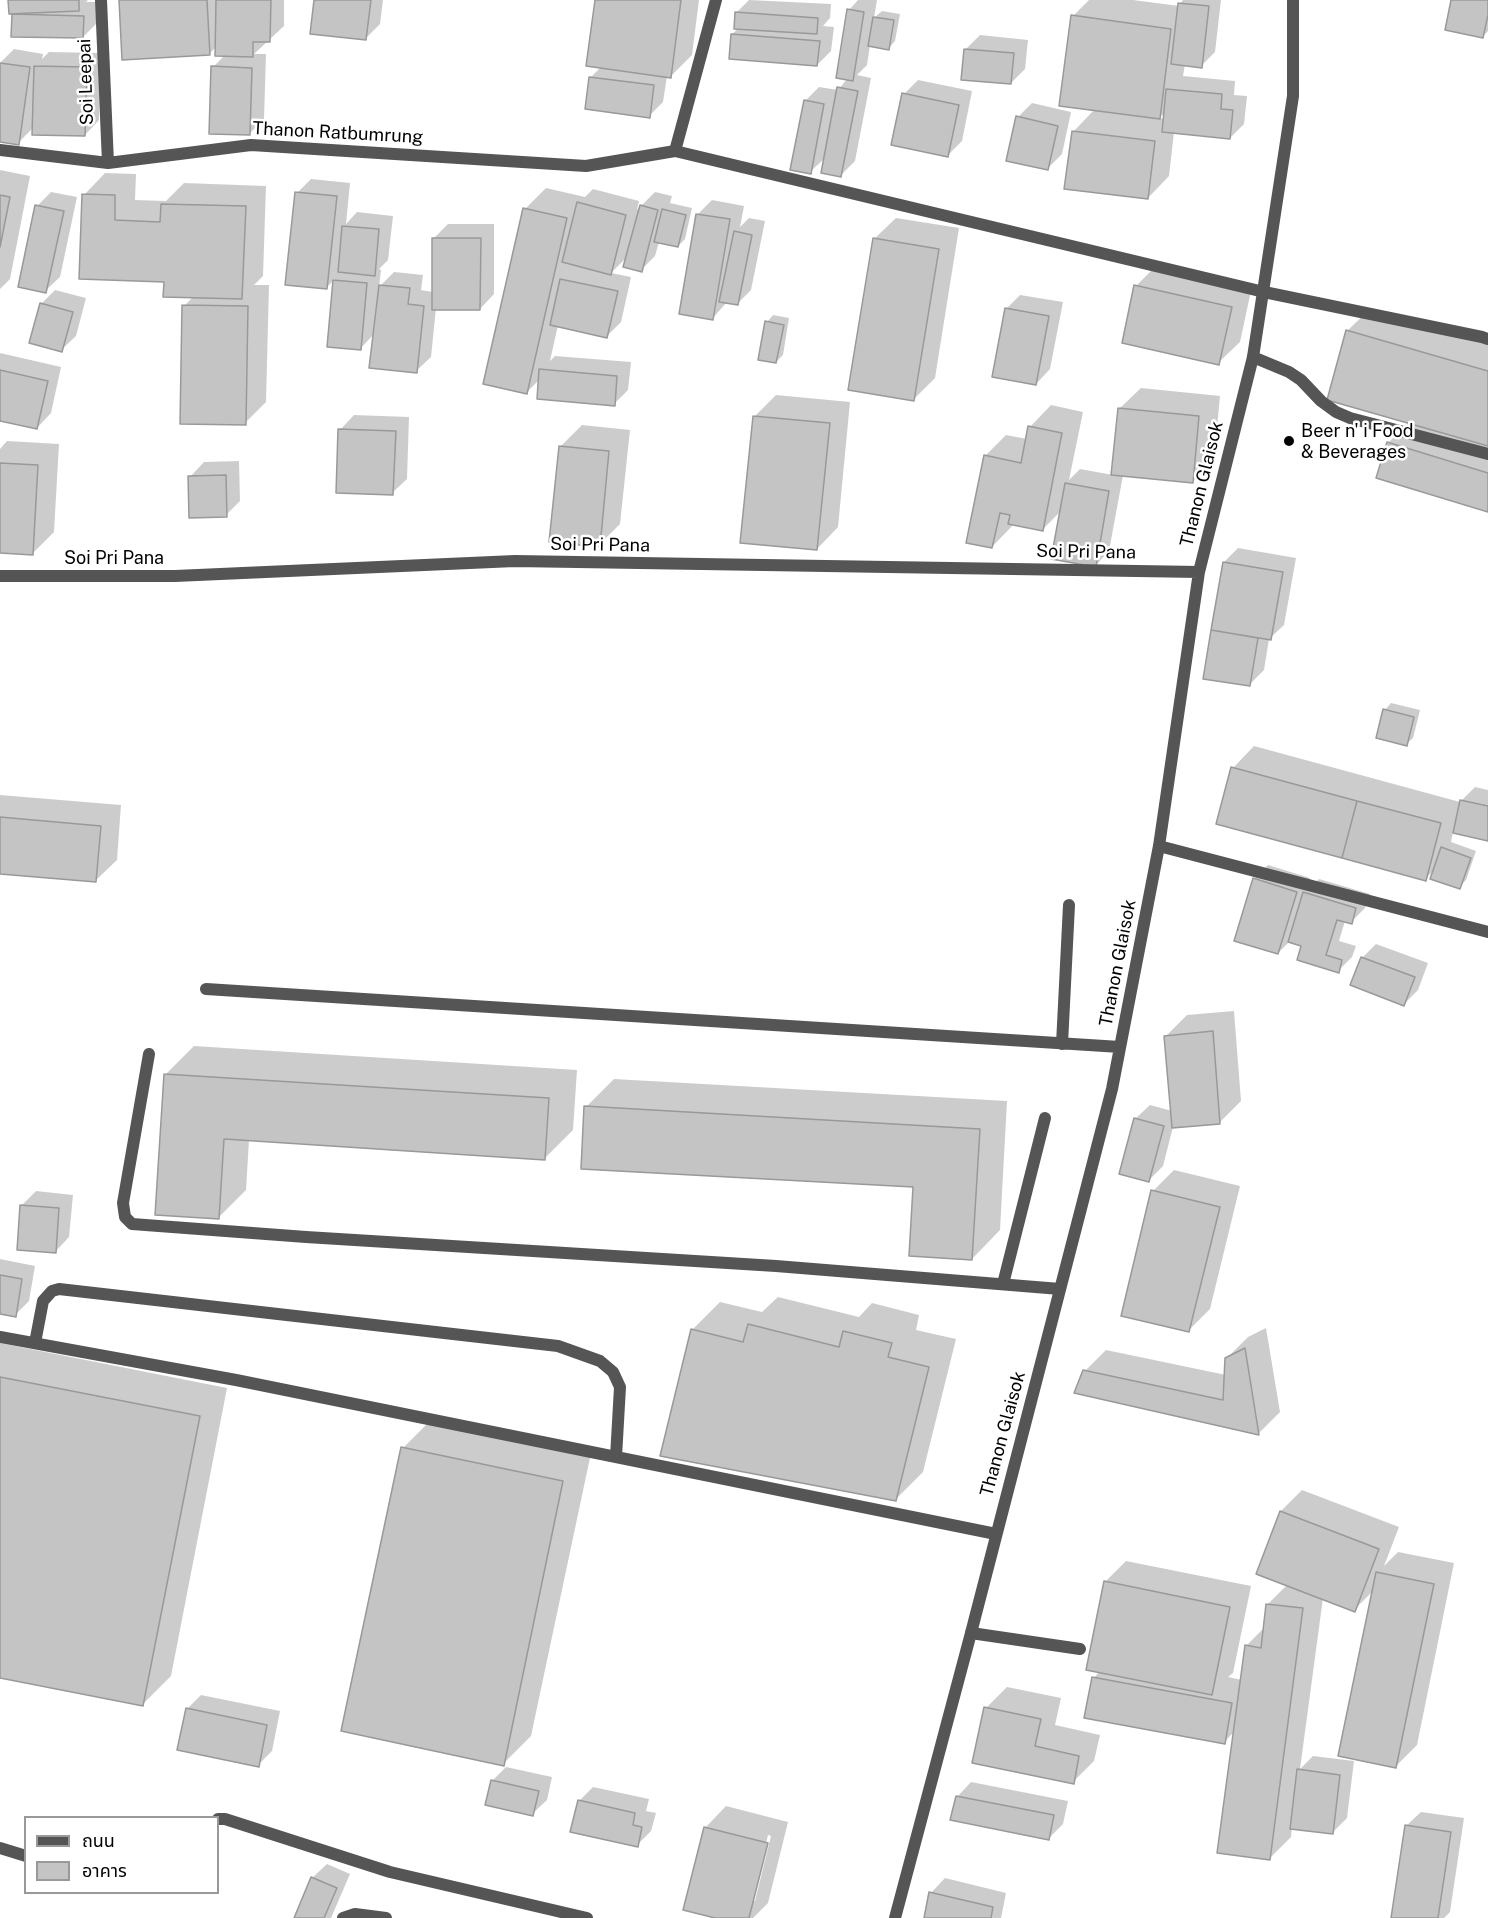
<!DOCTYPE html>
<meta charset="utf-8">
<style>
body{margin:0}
#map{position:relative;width:1488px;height:1918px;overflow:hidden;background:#fff;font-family:"Public Sans","Noto Sans Thai",sans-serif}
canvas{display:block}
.legend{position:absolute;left:24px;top:1816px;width:195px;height:78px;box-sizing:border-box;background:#fff;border:2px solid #999;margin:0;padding:8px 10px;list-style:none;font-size:18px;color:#000}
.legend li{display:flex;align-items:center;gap:12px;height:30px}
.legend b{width:30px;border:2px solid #999}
</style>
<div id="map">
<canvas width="1488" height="1918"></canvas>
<ul class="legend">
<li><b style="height:8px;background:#555"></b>ถนน</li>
<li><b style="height:16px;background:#c4c4c4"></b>อาคาร</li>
</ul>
</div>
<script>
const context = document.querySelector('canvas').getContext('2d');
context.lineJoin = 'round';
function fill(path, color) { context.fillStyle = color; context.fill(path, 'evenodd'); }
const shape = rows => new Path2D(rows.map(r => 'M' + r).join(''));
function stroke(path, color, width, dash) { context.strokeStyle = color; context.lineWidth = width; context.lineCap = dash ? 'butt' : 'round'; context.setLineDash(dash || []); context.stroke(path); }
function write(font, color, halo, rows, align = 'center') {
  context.font = font + ' "Public Sans",sans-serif'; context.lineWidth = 5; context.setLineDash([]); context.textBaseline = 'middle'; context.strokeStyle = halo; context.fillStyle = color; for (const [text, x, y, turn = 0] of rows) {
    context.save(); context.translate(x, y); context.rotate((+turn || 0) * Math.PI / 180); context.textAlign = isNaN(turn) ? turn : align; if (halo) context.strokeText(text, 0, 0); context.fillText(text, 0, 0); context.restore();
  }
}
fill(shape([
 [9,0,88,0,86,2,97,2,97,23,83,37,13,15,16,12],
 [120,0,284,0,284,26,254,54,266,54,264,119,250,133,213,67,225,55,217,46,209,54],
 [315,0,383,0,380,24,366,38],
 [596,0,699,0,692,55,671,76,667,76,663,102,649,116,591,77,601,67],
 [749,0,831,4,830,18,823,26,834,27,831,51,817,65,732,34,739,28,736,13],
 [858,0,877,0,874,18,882,11,900,14,895,41,889,48,870,45,867,65,857,75,871,78,855,161,841,175,825,158,810,172,805,101,819,87,838,90,848,78,849,10],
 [1089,0,1133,0,1179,6,1183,0,1221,0,1215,52,1201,66,1185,64,1183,76,1235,81,1234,95,1247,96,1244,124,1230,138,1174,132,1169,176,1148,198,1073,132,1095,109,1073,16],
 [1165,112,1164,119,1159,118],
 [1453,0,1488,0,1488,31,1482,37],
 [980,35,1028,40,1025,69,1011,83,966,49],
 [14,49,43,54,42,59,49,52,100,53,99,120,85,135,34,127,18,143,0,141,0,63],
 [918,80,972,91,962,141,948,155,904,94],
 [1032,103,1071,112,1062,154,1047,169,1018,117],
 [0,170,30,176,10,279,0,289],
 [105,173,136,174,135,200,166,201,184,183,266,186,263,276,254,285,269,285,266,402,245,423,184,306,194,296,166,281,84,195],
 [311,179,350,183,346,224,357,212,393,216,388,260,379,269,381,270,379,287,394,272,423,275,421,290,433,292,434,238,448,224,494,224,494,294,480,309,436,308,431,357,416,371,374,334,360,349,329,345,335,279,326,288,297,193],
 [546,188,585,197,593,189,639,201,637,210,655,192,672,196,670,203,692,208,685,239,678,246,659,242,655,256,641,270,627,257,611,273,631,277,621,322,607,336,558,325,550,361,555,356,631,362,628,390,614,404,540,379,526,393,525,209],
 [51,192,77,197,60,277,45,291,37,206],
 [712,200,744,206,740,227,749,218,765,221,751,290,737,304,727,302,713,318,698,214],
 [896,218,959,228,935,378,914,399,874,239],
 [1157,265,1252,286,1240,342,1218,363,1136,286],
 [55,290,86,298,76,336,61,350,41,304],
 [1020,295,1063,302,1050,369,1036,384,1006,309],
 [1369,310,1488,344,1488,510,1388,443,1409,422,1347,331],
 [773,315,789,318,783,355,776,362,767,322],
 [0,353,61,367,51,413,37,428,0,419],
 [1141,388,1220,396,1214,460,1193,481,1123,475,1109,551,1095,566,1061,511,1042,530,1014,524,992,547,985,456,1006,435,1027,439,1030,427,1051,405,1083,412,1069,480,1080,469,1113,475,1119,409],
 [776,395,850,402,838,527,817,549,754,417],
 [354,415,409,417,407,479,392,493,340,430],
 [582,425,630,430,620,524,599,545,560,447],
 [7,441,59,444,54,532,33,553,0,552,0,449],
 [239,461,240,501,226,515,190,477,204,462],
 [1238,548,1296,558,1284,625,1269,639,1264,670,1249,685,1205,677,1224,562],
 [1391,703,1420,710,1413,738,1406,744,1385,710],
 [1254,746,1460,802,1475,787,1488,790,1488,839,1453,832,1451,842,1476,851,1466,880,1459,887,1435,869,1425,879,1233,768],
 [0,795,121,805,117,860,95,881,0,873],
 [1268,865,1310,878,1307,891,1319,879,1370,894,1365,908,1351,922,1345,921,1339,941,1356,946,1352,957,1338,971,1303,945,1290,941,1278,953,1254,879],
 [1376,944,1428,963,1418,990,1404,1004,1362,958],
 [1234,1011,1241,1101,1219,1123,1173,1127,1163,1166,1149,1180,1135,1119,1150,1105,1172,1111,1166,1036,1187,1015],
 [194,1046,577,1070,573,1130,545,1158,249,1140,246,1190,218,1218,166,1074],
 [614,1079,1007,1101,1000,1230,972,1259,914,1186,586,1107],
 [1174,1170,1240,1186,1210,1309,1189,1330,1153,1191],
 [36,1191,73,1195,69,1237,55,1252,22,1205],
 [0,1259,35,1266,29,1301,15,1315,0,1312],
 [778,1297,859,1317,872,1303,919,1315,916,1330,956,1339,923,1472,895,1500,692,1330,720,1302,762,1312],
 [1266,1328,1280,1412,1259,1433,1085,1371,1106,1350,1226,1375,1227,1358,1248,1337],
 [0,1343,227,1388,171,1676,143,1704,0,1677],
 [431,1420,591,1453,531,1736,503,1764,403,1448],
 [1302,1490,1399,1527,1384,1566,1398,1552,1454,1563,1417,1745,1396,1766,1373,1591,1354,1610,1323,1598,1300,1769,1313,1756,1354,1761,1347,1818,1333,1832,1292,1827,1291,1837,1270,1858,1235,1731,1224,1742,1094,1678,1100,1671,1105,1582,1126,1561,1251,1586,1233,1673,1228,1677,1242,1680,1246,1646,1265,1627,1268,1604,1288,1584,1281,1511],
 [1007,1687,1061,1698,1055,1725,1100,1735,1094,1761,1073,1782,986,1708],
 [201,1695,280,1711,272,1751,258,1765,187,1709],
 [506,1767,552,1777,547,1800,532,1814,492,1781],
 [971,1782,1068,1801,1063,1824,1049,1838,957,1797],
 [593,1787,649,1799,646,1811,656,1813,651,1831,637,1845,579,1801],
 [726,1806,788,1822,768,1903,753,1918,722,1918,705,1828],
 [768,1835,771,1836,755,1901,752,1901],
 [1421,1812,1464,1818,1450,1912,1444,1918,1393,1918,1406,1826],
 [327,1864,350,1874,331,1918,296,1918,312,1878],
 [945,1878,1006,1893,1001,1918,925,1918,931,1893]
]), '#0003');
const building = shape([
 [8,0,79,0,79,11,9,14,8,0],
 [119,0,207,0,210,55,122,60,119,0],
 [216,0,271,0,270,42,253,42,253,57,215,56,216,0],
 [314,0,371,0,366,40,310,34,314,0],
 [595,0,681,0,671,78,586,66,595,0],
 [1451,0,1488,0,1488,15,1483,38,1445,30,1451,0],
 [1178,3,1209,6,1202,68,1171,64,1178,3],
 [847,9,864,12,853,81,836,78,847,9],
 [735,12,818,18,817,34,734,29,735,12],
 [12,14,84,16,83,38,11,37,12,14],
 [1071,15,1171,29,1160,119,1059,106,1071,15],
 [873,17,894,20,889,50,868,46,873,17],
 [731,34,820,41,817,66,729,59,731,34],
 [964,49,1014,53,1011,84,961,80,964,49],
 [0,63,30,67,19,145,0,142,0,63],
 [34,66,87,67,85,136,32,135,34,66],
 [211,66,252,68,250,135,209,134,211,66],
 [589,77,654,85,650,118,585,109,589,77],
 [837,87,858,91,841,177,821,173,837,87],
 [1166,89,1222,94,1221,109,1233,110,1230,139,1162,132,1166,89],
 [902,93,959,105,948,157,891,145,902,93],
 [804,100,824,104,811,174,790,170,804,100],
 [1016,116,1058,126,1048,170,1006,161,1016,116],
 [1072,131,1155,141,1148,199,1064,189,1072,131],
 [295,192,337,196,327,289,285,285,295,192],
 [82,194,115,195,115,220,160,222,161,204,246,206,242,299,163,297,164,282,79,279,82,194],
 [0,195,10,197,0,247,0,195],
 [577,202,626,215,611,275,562,262,577,202],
 [35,205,64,211,46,293,18,287,35,205],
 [640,205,658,210,642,272,623,267,640,205],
 [523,208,567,218,527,394,483,384,523,208],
 [662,209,686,215,678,247,654,242,662,209],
 [696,214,730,219,713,320,679,314,696,214],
 [342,226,379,229,375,276,338,272,342,226],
 [734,231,752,235,738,305,719,302,734,231],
 [432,238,481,238,480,310,432,310,432,238],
 [873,238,939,249,914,401,848,390,873,238],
 [560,279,618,291,607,338,550,325,560,279],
 [333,280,367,283,361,350,327,347,333,280],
 [379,285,410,288,408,304,424,306,417,373,369,368,379,285],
 [1134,285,1232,307,1219,365,1122,343,1134,285],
 [40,303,73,312,62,352,29,343,40,303],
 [182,305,248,306,246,425,180,424,182,305],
 [1005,308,1049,316,1036,385,992,377,1005,308],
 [765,321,784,325,776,363,758,360,765,321],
 [1346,330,1488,371,1488,446,1327,400,1346,330],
 [539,369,617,376,615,406,537,399,539,369],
 [0,370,48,381,37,429,0,421,0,370],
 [1118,408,1199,416,1193,483,1111,475,1118,408],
 [753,416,830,423,817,550,740,543,753,416],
 [1028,426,1062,433,1043,531,1008,524,1010,515,1000,513,992,548,966,543,984,455,1021,463,1028,426],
 [338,429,396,431,393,495,336,493,338,429],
 [1387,442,1488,473,1488,512,1376,478,1387,442],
 [559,446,609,451,600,547,549,542,559,446],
 [0,463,38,465,33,555,0,553,0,463],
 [226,475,227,517,189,518,188,476,226,475],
 [1065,483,1109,491,1096,567,1051,559,1065,483],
 [1223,562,1283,572,1271,640,1211,630,1223,562],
 [1211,630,1258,638,1250,686,1203,679,1211,630],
 [1383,709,1414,717,1407,746,1376,738,1383,709],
 [1231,767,1357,801,1342,858,1216,824,1231,767],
 [1460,800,1488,806,1488,841,1453,833,1460,800],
 [1357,801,1441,823,1426,881,1342,858,1357,801],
 [0,817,101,826,96,882,0,874,0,817],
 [1441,847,1471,858,1460,889,1430,879,1441,847],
 [1253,878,1297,892,1278,954,1234,941,1253,878],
 [1303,892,1356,908,1352,924,1337,920,1326,955,1342,960,1339,973,1297,960,1301,946,1288,942,1303,892],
 [1361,957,1415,977,1404,1006,1350,985,1361,957],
 [1213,1031,1220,1124,1172,1128,1164,1036,1213,1031],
 [164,1074,549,1098,545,1160,224,1139,219,1219,155,1215,164,1074],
 [584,1106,980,1129,972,1260,909,1256,913,1187,581,1169,584,1106],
 [1134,1118,1164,1126,1149,1182,1119,1174,1134,1118],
 [1151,1190,1220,1207,1189,1332,1121,1316,1151,1190],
 [20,1205,59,1208,56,1253,17,1250,20,1205],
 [0,1275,22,1279,16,1317,0,1314,0,1275],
 [748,1324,839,1347,843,1331,892,1343,888,1357,929,1367,896,1501,660,1456,691,1329,743,1342,748,1324],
 [1245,1348,1259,1435,1074,1393,1083,1370,1223,1400,1225,1358,1245,1348],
 [0,1377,200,1416,143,1706,0,1678,0,1377],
 [401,1447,563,1481,504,1766,341,1731,401,1447],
 [1280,1511,1379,1549,1355,1612,1256,1574,1280,1511],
 [1376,1572,1434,1584,1396,1768,1338,1756,1376,1572],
 [1104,1581,1230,1607,1212,1695,1086,1670,1104,1581],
 [1266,1604,1303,1608,1270,1860,1217,1853,1245,1645,1261,1648,1266,1604],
 [1092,1677,1232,1703,1225,1744,1084,1718,1092,1677],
 [984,1707,1041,1719,1035,1746,1079,1756,1074,1784,972,1763,984,1707],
 [186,1708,267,1725,259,1767,177,1750,186,1708],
 [1297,1769,1340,1775,1333,1834,1290,1829,1297,1769],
 [491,1780,539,1791,533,1816,485,1805,491,1780],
 [956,1796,1054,1815,1049,1840,950,1820,956,1796],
 [578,1800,635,1813,633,1825,642,1827,638,1847,570,1832,578,1800],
 [1405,1825,1451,1832,1438,1918,1391,1918,1405,1825],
 [704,1827,768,1843,749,1918,715,1918,683,1910,704,1827],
 [311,1877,337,1888,324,1918,294,1918,311,1877],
 [929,1892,993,1907,991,1918,924,1918,929,1892]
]);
fill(building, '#c4c4c4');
stroke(building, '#999', 1.5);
stroke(shape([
 [1264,292,1482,337,1488,339],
 [1253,357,1289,372,1301,380,1321,401,1336,412,1350,418,1488,454],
 [0,1337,236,1380,996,1534],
 [35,1343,43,1301,52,1291,59,1289,558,1346,600,1361,613,1372,620,1387,616,1457],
 [971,1633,1080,1649],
 [343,1918,355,1914,386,1918]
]), '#555', 12);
stroke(shape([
 [101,0,108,163],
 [0,150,108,163,251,145,586,166,675,151,1264,292],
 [675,151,716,0],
 [0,576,175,576,515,561,1199,572],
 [1159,846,1488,932],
 [206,989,1120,1047],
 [1062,1044,1069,905],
 [149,1054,123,1203,125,1217,132,1224,306,1237,776,1266,1060,1289],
 [1003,1284,1045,1118],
 [218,1819,225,1819,390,1872,587,1918],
 [0,1848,26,1856],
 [895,1918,971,1633,1112,1089,1159,846,1199,572,1253,357,1293,96,1293,0]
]), '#555', 12);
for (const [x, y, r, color] of [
 [1289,441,6,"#000"]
]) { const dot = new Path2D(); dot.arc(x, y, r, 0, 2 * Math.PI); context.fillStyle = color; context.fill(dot); stroke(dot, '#fff', 2); }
write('18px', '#000', '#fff', [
 ["Soi Leepai",86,82,-92],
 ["Thanon Ratbumrung",338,133,3],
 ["Thanon Glaisok",1202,484,-76],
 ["Soi Pri Pana",600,545,1],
 ["Soi Pri Pana",1086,552,1],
 ["Soi Pri Pana",114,558],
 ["Thanon Glaisok",1118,963,-79],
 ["Thanon Glaisok",1003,1434,-75]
]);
write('18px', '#000', '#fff', [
 ["Beer n' i Food",1301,431],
 ["& Beverages",1301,452]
], 'left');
</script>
